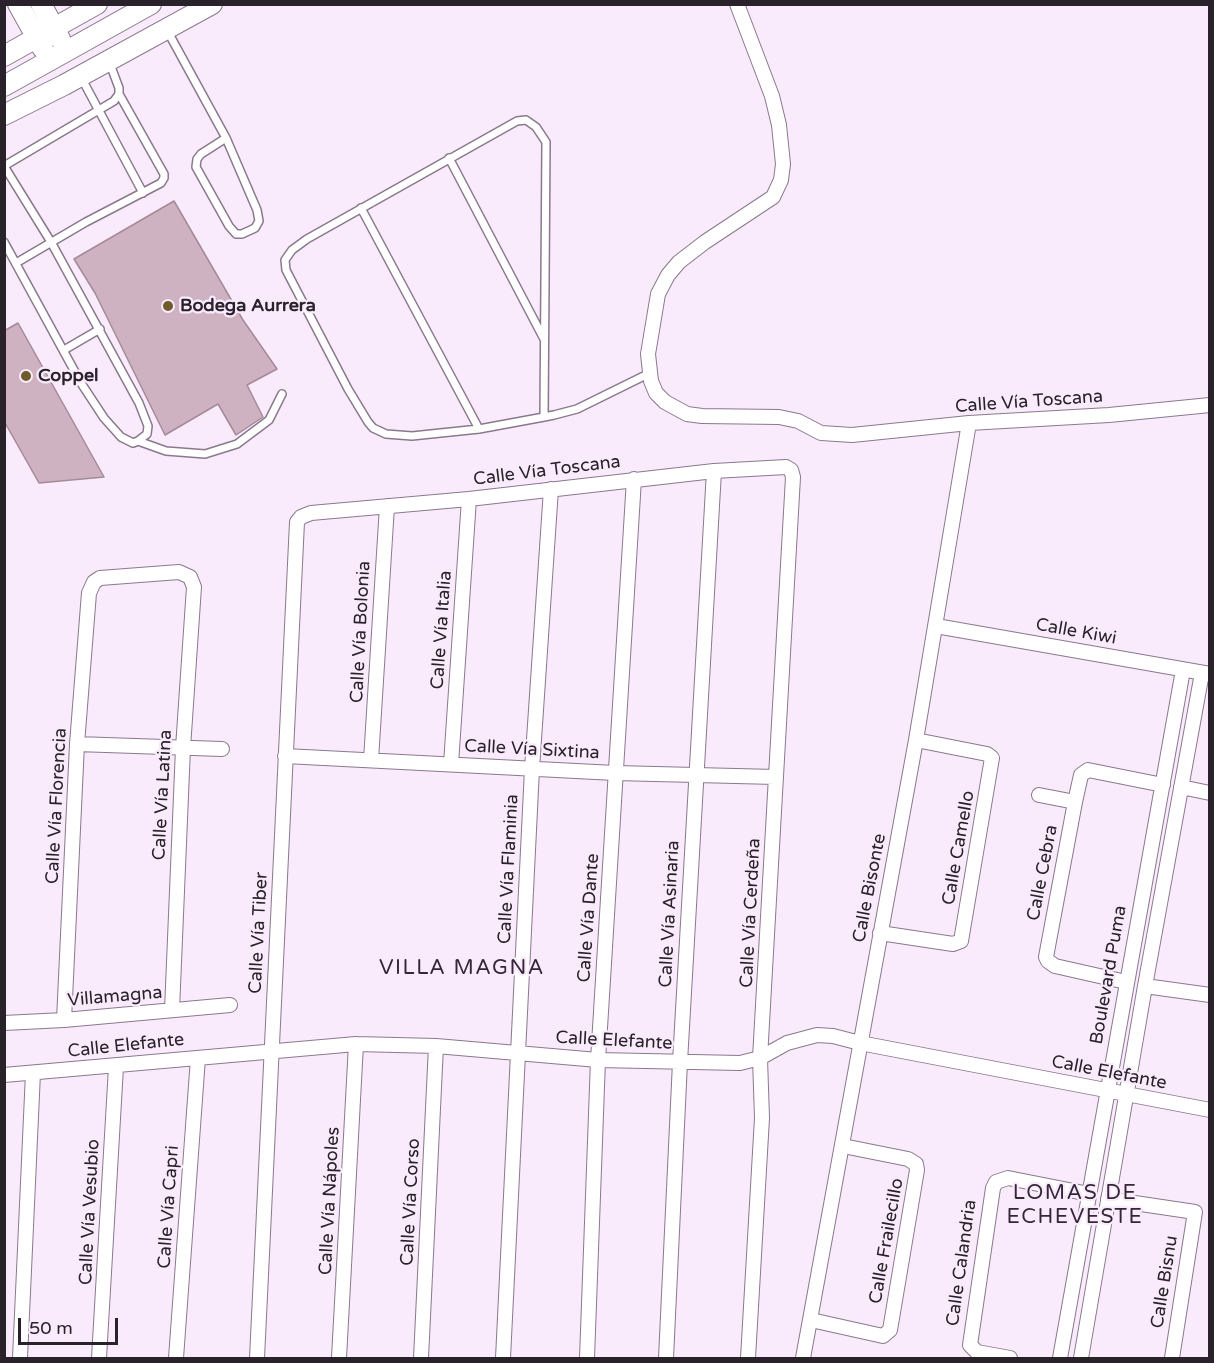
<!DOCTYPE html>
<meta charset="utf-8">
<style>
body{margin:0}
#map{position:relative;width:1214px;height:1363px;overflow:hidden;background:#f9eafc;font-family:"Varela Round",sans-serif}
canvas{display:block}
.frame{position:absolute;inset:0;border:6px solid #29222a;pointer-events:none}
.scale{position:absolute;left:18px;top:1318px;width:100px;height:27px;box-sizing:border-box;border:3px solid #29222a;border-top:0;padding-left:8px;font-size:18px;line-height:21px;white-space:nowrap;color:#29222a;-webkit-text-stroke:4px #f9eafc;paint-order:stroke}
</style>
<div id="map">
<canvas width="1214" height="1363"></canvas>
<div class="frame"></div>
<div class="scale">50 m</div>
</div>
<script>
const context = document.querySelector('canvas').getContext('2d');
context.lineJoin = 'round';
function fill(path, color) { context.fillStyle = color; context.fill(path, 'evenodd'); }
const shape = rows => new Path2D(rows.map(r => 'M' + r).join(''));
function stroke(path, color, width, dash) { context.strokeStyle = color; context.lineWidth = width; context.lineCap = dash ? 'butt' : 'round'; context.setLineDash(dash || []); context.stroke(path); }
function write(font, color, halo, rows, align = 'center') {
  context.font = font + ' "Varela Round",sans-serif'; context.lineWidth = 4.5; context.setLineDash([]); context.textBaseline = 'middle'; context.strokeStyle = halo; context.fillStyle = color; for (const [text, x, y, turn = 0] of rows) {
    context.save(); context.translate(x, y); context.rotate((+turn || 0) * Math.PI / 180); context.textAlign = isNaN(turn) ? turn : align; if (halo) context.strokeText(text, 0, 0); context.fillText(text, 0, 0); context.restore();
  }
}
const building = shape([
 [174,201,243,320,277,369,247,385,263,417,236,435,218,404,165,435,95,293,74,259,174,201],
 [18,323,104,477,39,483,4,421,4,331,18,323]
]);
fill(building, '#ceb2c1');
stroke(building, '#a58a98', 1.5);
const lane = shape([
 [168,32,226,138,257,210,259,221,255,228,242,234,236,234,229,226,196,167,197,159,201,154,226,138],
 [82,79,143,193],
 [449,158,544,339],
 [361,208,479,429],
 [4,242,81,383,104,418,121,437,133,443,138,441,147,434,148,426,139,403,51,242,4,166,114,101,119,94,119,88,110,64],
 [16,263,86,222,161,183,164,178,164,174,119,94],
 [64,350,100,329],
 [544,417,546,142,536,127,526,120,517,121,307,239,292,250,285,260,286,270,348,389,368,422,373,428,386,434,412,436,479,429,544,417,554,415,577,409,650,373],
 [138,441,166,451,205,454,237,444,269,420,282,394]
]);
const street = shape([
 [737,4,772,96,779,125,783,164,781,180,773,197,705,242,679,262,668,275,658,294,648,354,651,381,656,393,665,402,687,414,702,416,779,417,798,421,821,433,852,435,969,423,1109,415,1210,405],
 [936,626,1210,674],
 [77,744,222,749],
 [285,756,615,773,776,777],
 [371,760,387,506],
 [451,764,469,499],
 [1181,787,1210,793],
 [1039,795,1075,802],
 [880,933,953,944,961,941,992,758,987,754,916,740],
 [1126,982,1055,966,1048,961,1046,957,1075,802,1081,775,1088,770,1163,785],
 [1145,986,1210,995],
 [64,1020,77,744,89,593,94,582,100,578,179,572,190,577,194,587,183,748,172,1010],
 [4,1023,64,1020,230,1005],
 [4,1075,356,1044,436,1046,598,1060,740,1063,760,1058,787,1043,817,1035,833,1036,860,1043,1210,1110],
 [1108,1199,1195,1212,1172,1358],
 [811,1320,883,1336,890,1330,917,1170,916,1164,908,1159,843,1146],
 [20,1358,33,1073],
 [99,1358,116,1067],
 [176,1358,198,1058],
 [257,1358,297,522,301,517,311,513,469,499,714,471,786,467,791,470,793,477,760,1058,762,1118,748,1358],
 [339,1358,356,1044],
 [421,1358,436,1046],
 [503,1358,532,769,551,489],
 [587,1358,598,1060,634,479],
 [666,1358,680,1062,714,471],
 [803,1358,916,740,969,423],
 [1010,1358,977,1352,970,1345,993,1188,996,1182,1008,1178,1089,1194],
 [1060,1358,1183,670],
 [1081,1358,1145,986,1202,673]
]);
const secondary = shape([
 [18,4,43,49],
 [41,4,60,39],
 [4,56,97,4],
 [4,86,151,4],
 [4,115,64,85,212,4]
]);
stroke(lane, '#8a798e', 10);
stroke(street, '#8a798e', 16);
stroke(secondary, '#8a798e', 22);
stroke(lane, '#fff', 7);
stroke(street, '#fff', 14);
stroke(secondary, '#fff', 20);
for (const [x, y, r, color] of [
 [168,306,6,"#6f5c2a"],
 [26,376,6,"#6f5c2a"]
]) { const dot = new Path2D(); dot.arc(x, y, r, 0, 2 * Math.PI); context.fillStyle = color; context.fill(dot); stroke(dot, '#f9eafc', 2); }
write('bold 18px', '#29222a', '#f9eafc', [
 ["Bodega Aurrera",180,306],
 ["Coppel",38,376]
], 'left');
write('18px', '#29222a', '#f9eafc', [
 ["Calle Vía Toscana",1029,402,-4],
 ["Calle Vía Toscana",547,471,-7],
 ["Calle Vía Italia",442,630,-86],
 ["Calle Vía Bolonia",361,632,-87],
 ["Calle Kiwi",1076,632,10],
 ["Calle Vía Sixtina",532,750,3],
 ["Calle Vía Latina",163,795,-87],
 ["Calle Vía Florencia",57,806,-87],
 ["Calle Camello",959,848,-80],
 ["Calle Vía Flaminia",509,869,-87],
 ["Calle Cebra",1043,873,-79],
 ["Calle Bisonte",870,888,-79],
 ["Calle Vía Cerdeña",751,913,-87],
 ["Calle Vía Asinaria",670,914,-87],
 ["Calle Vía Dante",589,918,-86],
 ["Calle Vía Tiber",259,933,-87],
 ["Boulevard Puma",1109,975,-80],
 ["Villamagna",115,997,-5],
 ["Calle Elefante",614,1041,3],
 ["Calle Elefante",126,1046,-6],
 ["Calle Elefante",1109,1073,11],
 ["Calle Vía Nápoles",330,1201,-87],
 ["Calle Vía Corso",411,1202,-87],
 ["Calle Vía Capri",169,1207,-86],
 ["Calle Vía Vesubio",90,1212,-87],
 ["Calle Frailecillo",887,1241,-80],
 ["Calle Calandria",962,1263,-82],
 ["Calle Bisnu",1165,1282,-81]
]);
context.letterSpacing = '1.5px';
write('21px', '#342638', '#f9eafc', [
 ["VILLA MAGNA",462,968],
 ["LOMAS DE",1075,1193],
 ["ECHEVESTE",1075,1217]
]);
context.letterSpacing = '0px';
</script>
